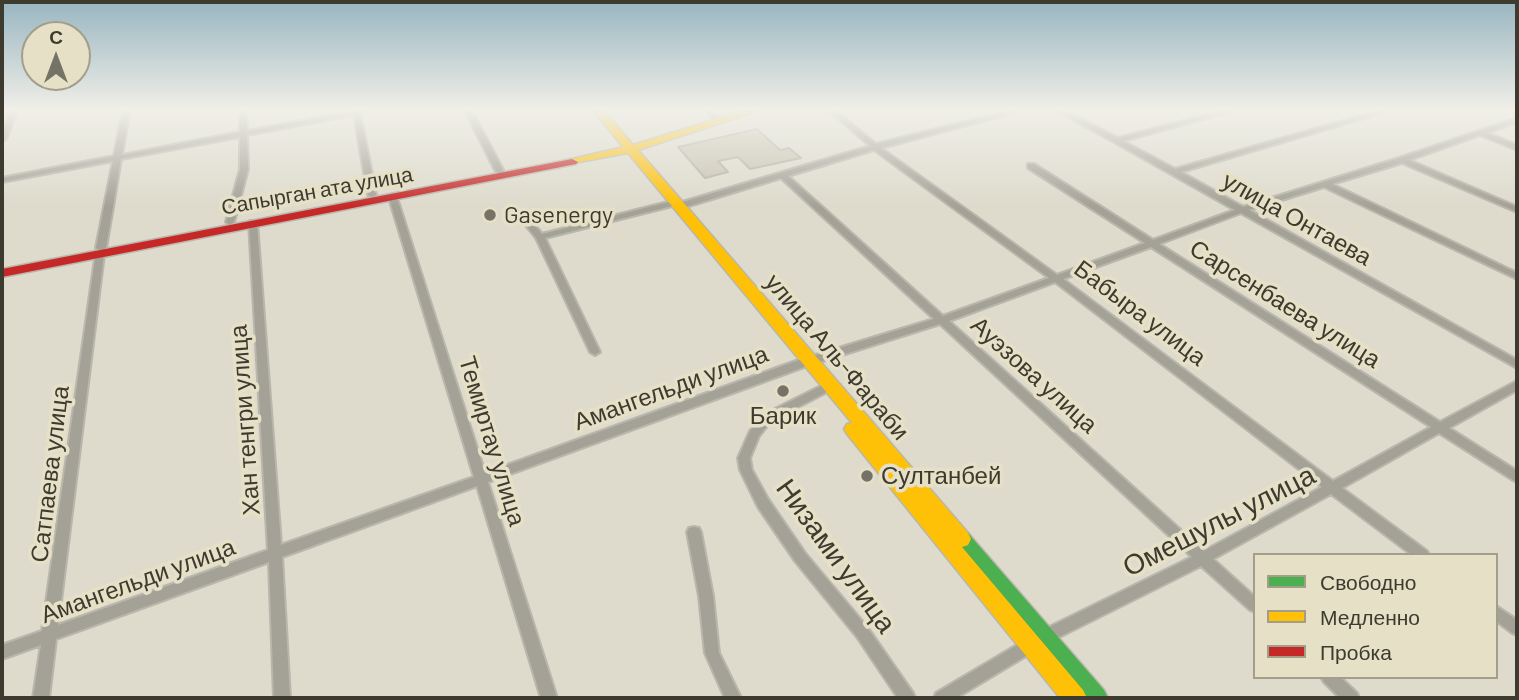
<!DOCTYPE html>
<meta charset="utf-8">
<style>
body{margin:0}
#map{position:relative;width:1519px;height:700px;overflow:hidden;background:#dedbcd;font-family:Barlow,sans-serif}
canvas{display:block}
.frame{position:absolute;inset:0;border:4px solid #3d3a30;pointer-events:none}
.legend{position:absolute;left:1253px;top:553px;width:245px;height:126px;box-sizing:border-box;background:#e5e0c6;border:2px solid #a29e8a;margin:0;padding:9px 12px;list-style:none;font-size:21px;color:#3d3a30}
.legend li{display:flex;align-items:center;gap:14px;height:35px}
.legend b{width:35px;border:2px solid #a29e8a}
.north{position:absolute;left:21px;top:21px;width:70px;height:70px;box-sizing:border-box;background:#e5e0c6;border:2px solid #a29e8a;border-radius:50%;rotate:0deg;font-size:19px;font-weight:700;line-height:28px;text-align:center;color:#3d3a30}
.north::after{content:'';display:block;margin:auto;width:24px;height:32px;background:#757267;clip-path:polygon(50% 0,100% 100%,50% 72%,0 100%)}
</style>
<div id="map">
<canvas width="1519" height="700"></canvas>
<div class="frame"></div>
<ul class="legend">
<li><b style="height:9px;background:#4caf50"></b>Свободно</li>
<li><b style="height:9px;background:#ffc107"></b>Медленно</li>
<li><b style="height:9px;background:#c62828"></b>Пробка</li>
</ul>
<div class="north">С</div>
</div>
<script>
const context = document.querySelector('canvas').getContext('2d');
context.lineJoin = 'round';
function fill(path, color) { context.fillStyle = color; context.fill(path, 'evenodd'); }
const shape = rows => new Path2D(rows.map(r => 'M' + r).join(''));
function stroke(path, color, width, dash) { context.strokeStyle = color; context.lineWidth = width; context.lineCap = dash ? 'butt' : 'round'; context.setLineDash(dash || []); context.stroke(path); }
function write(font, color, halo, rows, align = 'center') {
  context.font = font + ' Barlow,sans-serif'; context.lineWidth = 7; context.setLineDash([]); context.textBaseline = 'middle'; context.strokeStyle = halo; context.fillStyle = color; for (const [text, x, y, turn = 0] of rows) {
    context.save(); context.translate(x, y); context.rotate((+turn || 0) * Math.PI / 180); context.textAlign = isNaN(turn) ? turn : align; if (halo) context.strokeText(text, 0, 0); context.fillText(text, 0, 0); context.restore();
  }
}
const building = shape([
 [757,129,780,150,789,148,801,158,750,169,738,157,718,161,728,172,705,178,678,147,757,129]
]);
fill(building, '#c7c3b1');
stroke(building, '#b1afa4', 2);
const street = shape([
 [11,109,18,109,6,139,2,141,2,131,11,109],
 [123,109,130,109,122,155,240,132,240,109,246,109,247,131,353,111,353,109,375,109,360,113,376,195,372,197,368,195,354,115,247,135,248,169,234,222,230,225,226,222,240,169,240,137,121,159,106,248,101,251,96,248,113,161,2,182,2,178,114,156,123,109],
 [464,109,471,109,504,172,503,174,500,174,496,172,464,109],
 [704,109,711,109,722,119,715,121,704,109],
 [827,109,834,109,876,144,1016,109,1028,109,881,148,1057,275,1145,243,1028,168,1028,164,1034,164,1153,240,1235,210,1114,142,1053,109,1062,109,1118,138,1228,109,1240,109,1123,141,1175,169,1384,109,1395,109,1181,172,1243,207,1399,158,1517,118,1517,122,1487,133,1517,145,1517,150,1480,135,1409,160,1517,207,1517,212,1402,163,1332,184,1517,273,1517,279,1324,187,1249,210,1517,360,1517,368,1241,213,1159,244,1440,422,1517,381,1517,390,1449,428,1517,471,1517,482,1513,480,1439,433,1342,488,1427,551,1429,555,1412,555,1331,494,1213,559,1255,597,1255,612,1250,610,1201,566,1049,642,956,698,934,698,936,693,1039,632,1192,557,940,324,804,367,488,482,557,698,541,698,477,486,282,557,290,698,274,698,269,562,56,639,49,698,33,698,41,645,2,659,2,645,42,631,96,252,102,252,104,254,58,625,268,550,249,223,250,221,256,221,257,223,281,545,474,477,389,198,390,196,393,196,397,198,485,473,796,361,934,319,781,178,682,208,676,208,676,205,545,238,600,352,595,355,590,352,536,238,517,214,521,211,524,212,542,234,676,200,679,200,679,203,870,146,827,109],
 [874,150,1049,278,943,316,788,176,874,150],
 [1151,247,1431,427,1333,481,1063,279,1151,247],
 [1055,282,1322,487,1204,551,949,321,1055,282],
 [821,386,825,387,827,390,825,393,771,421,759,436,750,458,752,470,768,499,805,553,867,627,913,693,915,698,898,698,857,637,795,561,758,507,740,470,738,458,750,431,763,415,821,386],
 [694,527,699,528,701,532,713,596,719,653,741,698,725,698,705,653,699,596,687,532,689,528,694,527],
 [1496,606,1517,620,1517,635,1512,633,1496,621,1496,606],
 [1321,677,1340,677,1357,693,1359,698,1340,698,1324,682,1321,677]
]);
const fast = shape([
 [961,531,968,533,1104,690,1108,698,1081,698,954,545,951,539,954,533,961,531]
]);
const slow = shape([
 [592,109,603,109,633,145,748,109,764,109,638,150,968,533,971,539,968,545,962,547,1083,690,1087,698,1060,698,847,434,844,429,847,424,852,423,628,153,568,164,568,160,623,147,592,109]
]);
const jam = shape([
 [572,159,578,162,576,164,2,277,2,269,572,159]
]);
stroke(street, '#b9b7ac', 4);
stroke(fast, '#b9b7ac', 3);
stroke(slow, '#b9b7ac', 3);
stroke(jam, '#b9b7ac', 3);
fill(street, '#a4a197');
fill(fast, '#4caf50');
fill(slow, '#ffc107');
fill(jam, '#c62828');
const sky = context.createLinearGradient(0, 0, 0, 207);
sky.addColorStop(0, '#98b5c1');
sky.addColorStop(0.53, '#f0efe8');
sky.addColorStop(1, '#f0efe800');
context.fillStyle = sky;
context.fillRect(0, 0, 1519, 207);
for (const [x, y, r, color] of [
 [490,215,7,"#757267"],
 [783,391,7,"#757267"],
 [867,476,7,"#757267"]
]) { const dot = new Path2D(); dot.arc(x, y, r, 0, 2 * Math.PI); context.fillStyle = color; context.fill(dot); stroke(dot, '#e5e0c6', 2.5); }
write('21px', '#3d3a30', '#e5e0c6', [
 ["Сапырган ата улица",317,191,-10]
]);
write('24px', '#3d3a30', '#e5e0c6', [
 ["Gasenergy",504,215],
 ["Барик",783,416,"center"],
 ["Султанбей",881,476]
], 'left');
write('24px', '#3d3a30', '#e5e0c6', [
 ["улица Онтаева",1297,219,29],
 ["Сарсенбаева улица",1285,304,32],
 ["Бабыра улица",1140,313,37],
 ["улица Аль-Фараби",837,357,50],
 ["Ауэзова улица",1034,375,42],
 ["Амангельди улица",671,388,-20],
 ["Хан тенгри улица",245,420,-94],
 ["Темиртау улица",492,441,73],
 ["Сатпаева улица",50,474,-83],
 ["Амангельди улица",138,581,-20]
]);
write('28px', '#3d3a30', '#e5e0c6', [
 ["Омешулы улица",1219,521,-27],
 ["Низами улица",836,556,54]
]);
</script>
